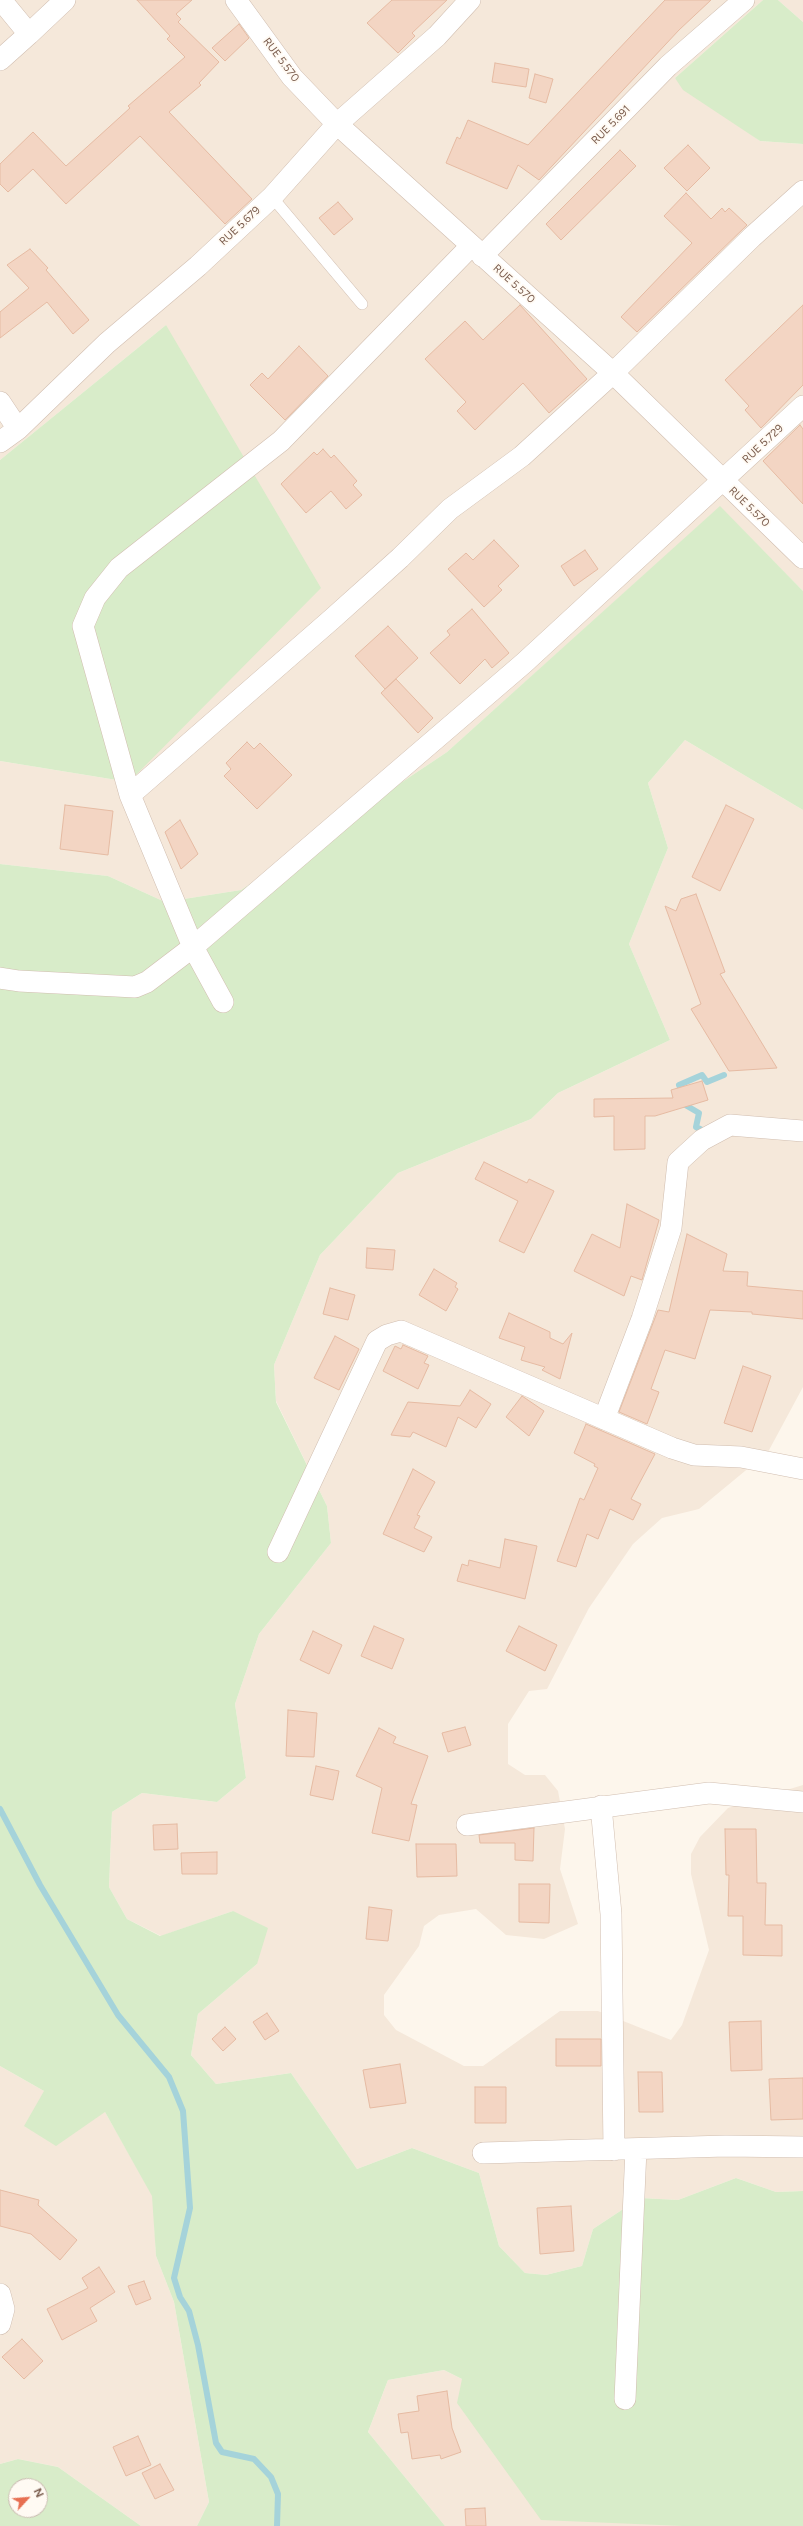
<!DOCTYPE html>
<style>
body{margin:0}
#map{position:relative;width:803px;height:2526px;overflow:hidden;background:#fdf6ec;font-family:Figtree,sans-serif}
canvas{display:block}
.north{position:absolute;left:8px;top:2478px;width:40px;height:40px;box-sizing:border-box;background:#fffaf3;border:1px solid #cabbb1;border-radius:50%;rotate:64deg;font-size:11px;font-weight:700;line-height:16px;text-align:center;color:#7a5c4d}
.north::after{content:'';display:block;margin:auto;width:14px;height:18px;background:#e76f51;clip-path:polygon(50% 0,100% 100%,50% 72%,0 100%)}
</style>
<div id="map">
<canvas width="803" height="2526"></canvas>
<div class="north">N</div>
</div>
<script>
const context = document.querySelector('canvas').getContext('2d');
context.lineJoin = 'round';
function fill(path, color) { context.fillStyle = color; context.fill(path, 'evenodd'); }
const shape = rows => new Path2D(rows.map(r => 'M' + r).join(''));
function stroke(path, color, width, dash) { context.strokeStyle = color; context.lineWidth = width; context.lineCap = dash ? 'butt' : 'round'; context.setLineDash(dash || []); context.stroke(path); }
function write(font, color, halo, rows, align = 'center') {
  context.font = font + ' Figtree,sans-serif'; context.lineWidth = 3.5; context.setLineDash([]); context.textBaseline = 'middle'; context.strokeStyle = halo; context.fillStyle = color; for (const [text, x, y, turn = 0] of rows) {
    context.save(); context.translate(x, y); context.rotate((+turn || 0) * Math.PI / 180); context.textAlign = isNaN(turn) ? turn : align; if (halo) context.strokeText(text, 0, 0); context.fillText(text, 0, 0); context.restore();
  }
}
fill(shape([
 [0,0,763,0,675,78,760,141,803,144,803,591,720,507,447,752,241,890,165,902,108,876,0,864,0,761,129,782,166,325,0,460],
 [778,0,803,0,803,22],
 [685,740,803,810,803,1387,768,1452,699,1509,662,1518,633,1544,589,1608,547,1689,529,1691,508,1724,508,1764,525,1775,545,1775,558,1791,565,1829,560,1869,578,1924,544,1939,506,1935,476,1909,439,1915,424,1926,419,1946,384,1995,384,2015,396,2030,464,2066,483,2066,560,2011,598,2011,671,2040,682,2025,709,1950,691,1874,691,1854,700,1837,728,1808,803,1785,803,2191,776,2192,736,2178,678,2200,640,2198,593,2229,582,2266,546,2275,525,2273,499,2246,479,2173,412,2148,357,2169,291,2073,216,2084,191,2055,198,2014,257,1964,233,1911,161,1936,127,1919,109,1887,112,1812,142,1793,217,1802,246,1778,235,1704,259,1634,331,1543,327,1506,276,1401,274,1365,320,1255,398,1173,531,1119,558,1093,670,1040,629,944,668,848,648,783],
 [0,2066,44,2091,105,2112,153,2196,156,2256,174,2302,209,2502,197,2526,141,2526,58,2467,18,2459,0,2464],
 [444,2370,462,2379,683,2526,445,2526,368,2432,388,2380]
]), '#f5e8da');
fill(shape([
 [763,0,778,0,803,22,803,144,760,141,683,90,675,78],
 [166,325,321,588,129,782,0,761,0,460],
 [720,506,803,591,803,810,685,740,648,783,668,848,629,944,670,1040,558,1093,531,1119,398,1173,320,1255,274,1365,276,1402,327,1506,331,1543,259,1634,235,1704,246,1778,217,1802,142,1793,112,1812,109,1887,127,1919,160,1936,233,1911,268,1928,257,1964,198,2014,191,2055,216,2084,291,2073,357,2169,412,2148,479,2173,499,2246,525,2273,546,2275,582,2266,593,2229,640,2198,678,2200,736,2178,776,2192,803,2191,803,2526,683,2526,541,2520,457,2403,462,2379,444,2370,388,2380,368,2432,445,2526,197,2526,209,2502,174,2302,156,2256,152,2196,105,2112,56,2146,24,2126,44,2091,0,2066,0,864,108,876,165,902,241,890,447,752],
 [18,2459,58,2467,141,2526,0,2526,0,2464],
 [16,2486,40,2486,40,2510,16,2510]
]), '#d8ecc9');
stroke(shape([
 [683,1094,679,1085,702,1075,707,1082,724,1075],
 [682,1103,699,1113,696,1127,706,1132],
 [0,1809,40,1885,118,2015,169,2077,183,2111,190,2208,174,2278,180,2297,189,2311,198,2345,216,2443,222,2452,254,2459,271,2477,278,2494,277,2526]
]), '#a5d3da', 6);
const building = shape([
 [137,0,192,0,176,14,181,19,178,22,219,62,199,83,201,85,169,112,252,199,225,224,140,136,66,204,33,169,8,192,0,184,0,164,33,132,66,166,130,108,128,106,185,57,167,39,170,36,137,0],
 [392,0,447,0,412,33,415,36,398,53,367,23,392,0],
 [665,0,711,0,679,30,539,180,518,165,507,189,446,163,457,137,460,139,468,120,528,145,665,0],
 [239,24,249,38,225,61,212,48,239,24],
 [495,63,529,69,526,87,492,82,495,63],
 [535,74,553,79,546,103,529,98,535,74],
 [688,145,710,168,687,191,664,168,688,145],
 [620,150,636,166,561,240,546,224,620,150],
 [686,193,711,219,722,208,725,212,729,208,747,225,637,332,621,317,692,243,664,216,686,193],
 [338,202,353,219,334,235,319,218,338,202],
 [30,249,48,268,46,270,89,320,73,334,47,302,0,338,0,312,29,288,7,265,30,249],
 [520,305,587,379,549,413,523,383,475,430,457,411,466,402,425,359,465,321,483,340,520,305],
 [803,305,803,385,761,428,745,410,749,406,725,380,803,305],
 [299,346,328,376,285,420,250,385,262,373,268,379,299,346],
 [800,425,803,429,803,504,763,461,800,425],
 [323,449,331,458,334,455,357,481,353,485,362,495,346,509,331,491,306,513,281,484,314,452,317,455,323,449],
 [494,540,519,566,498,586,502,590,484,607,448,569,466,553,473,560,494,540],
 [585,550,598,569,574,586,561,566,585,550],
 [472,609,509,653,492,668,485,659,460,684,430,653,450,635,447,631,472,609],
 [388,626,418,658,385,689,355,656,388,626],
 [396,679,433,718,418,733,381,693,396,679],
 [247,742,254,749,260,743,292,775,257,809,224,776,231,769,226,763,247,742],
 [65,805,113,811,108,855,60,849,65,805],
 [726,805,754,819,720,891,692,877,726,805],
 [180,820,198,854,181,869,165,832,180,820],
 [696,894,725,972,720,974,777,1068,729,1071,691,1009,701,1004,665,906,676,911,681,899,696,894],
 [702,1081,708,1100,655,1116,645,1116,645,1149,614,1150,614,1116,594,1117,594,1099,673,1098,671,1090,702,1081],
 [484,1162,527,1183,529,1179,554,1191,524,1253,499,1241,518,1201,475,1179,484,1162],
 [627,1204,659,1220,642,1280,631,1276,624,1296,574,1271,592,1234,620,1248,627,1204],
 [687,1234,727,1254,723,1271,748,1272,747,1286,803,1291,803,1319,752,1314,752,1312,710,1310,695,1359,665,1350,651,1389,659,1392,647,1424,619,1412,658,1310,669,1312,687,1234],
 [367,1248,395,1250,393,1270,366,1268,367,1248],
 [434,1269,457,1283,455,1287,458,1289,446,1311,419,1295,434,1269],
 [330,1288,355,1295,348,1320,323,1314,330,1288],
 [509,1313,550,1332,550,1338,563,1344,572,1333,560,1379,542,1370,545,1367,521,1360,525,1347,499,1338,509,1313],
 [335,1336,359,1349,339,1390,314,1378,335,1336],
 [403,1345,428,1356,424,1363,429,1365,418,1389,383,1371,395,1346,401,1349,403,1345],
 [743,1366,771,1376,752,1432,724,1423,743,1366],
 [470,1390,491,1404,476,1428,458,1417,446,1447,413,1432,410,1437,391,1435,408,1402,460,1406,470,1390],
 [522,1396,544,1411,529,1436,506,1417,522,1396],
 [586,1424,655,1454,631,1499,641,1504,633,1520,610,1509,598,1539,587,1534,576,1567,557,1561,580,1498,584,1500,598,1468,594,1466,595,1464,574,1453,586,1424],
 [413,1469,435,1482,417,1515,420,1516,414,1528,432,1537,424,1552,383,1534,413,1469],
 [505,1539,537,1546,525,1599,457,1581,462,1564,468,1566,469,1560,500,1568,505,1539],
 [374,1626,404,1639,392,1669,361,1656,374,1626],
 [519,1626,557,1645,545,1671,506,1651,519,1626],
 [313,1631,342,1645,329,1674,300,1660,313,1631],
 [288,1710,317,1713,314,1757,286,1756,288,1710],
 [465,1727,471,1745,448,1752,442,1733,465,1727],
 [379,1728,396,1737,393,1743,428,1756,411,1804,417,1805,409,1841,372,1833,382,1788,356,1776,379,1728],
 [316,1766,339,1771,333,1800,310,1795,316,1766],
 [177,1824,178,1849,154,1850,153,1825,177,1824],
 [534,1828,533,1861,515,1860,515,1843,480,1843,479,1835,534,1828],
 [725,1829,756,1829,757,1883,766,1883,765,1925,782,1925,782,1956,743,1955,743,1916,728,1916,729,1875,726,1875,725,1829],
 [416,1844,456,1844,457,1876,417,1877,416,1844],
 [217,1852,217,1874,182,1874,181,1853,217,1852],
 [519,1884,550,1884,549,1923,519,1922,519,1884],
 [369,1907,392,1910,388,1941,366,1939,369,1907],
 [267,2013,279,2031,265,2040,253,2022,267,2013],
 [761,2021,762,2070,731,2071,729,2022,761,2021],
 [225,2027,236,2039,223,2051,212,2039,225,2027],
 [556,2039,601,2039,601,2066,556,2066,556,2039],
 [400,2064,406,2103,370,2108,363,2070,400,2064],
 [638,2072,662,2072,663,2112,639,2112,638,2072],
 [803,2078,803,2119,771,2120,769,2079,803,2078],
 [475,2087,506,2087,506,2123,475,2123,475,2087],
 [0,2190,39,2200,38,2205,77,2240,60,2260,31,2234,0,2226,0,2190],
 [571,2206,574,2251,540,2254,537,2208,571,2206],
 [99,2267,115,2292,90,2308,97,2321,62,2340,47,2309,88,2288,82,2278,99,2267],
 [144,2281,151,2299,136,2305,128,2286,144,2281],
 [22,2339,43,2361,24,2379,2,2357,22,2339],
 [447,2391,452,2428,461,2452,441,2459,440,2455,412,2459,408,2432,401,2433,398,2414,419,2411,417,2396,447,2391],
 [138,2436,151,2465,126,2476,113,2447,138,2436],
 [160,2464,174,2490,155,2499,142,2473,160,2464],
 [485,2508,486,2526,466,2526,465,2509,485,2508]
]);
fill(building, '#f3d5c3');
stroke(building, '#e6bba3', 1);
const lane = shape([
 [272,197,362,304]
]);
const street = shape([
 [236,0,292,77,337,124,613,373,803,558],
 [29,34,65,0],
 [0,60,29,34,1,0],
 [482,256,668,66,744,0],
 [0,402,18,429],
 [0,442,18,429,107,343,198,266,272,197,337,124,437,36,470,0],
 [130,795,332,619,400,558,450,509,522,456,613,373,752,237,803,191],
 [0,978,19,981,135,987,147,982,193,947,524,663,803,406],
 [223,1002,193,947,130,795,83,626,95,598,119,568,281,441,471,246],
 [604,1419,642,1319,671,1228,678,1162,702,1140,730,1125,803,1131],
 [278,1552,377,1341,387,1335,401,1331,672,1448,694,1455,741,1457,803,1469],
 [601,1806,611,1914,614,2150],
 [467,1825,709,1793,803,1802],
 [483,2153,726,2146,803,2147],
 [0,2294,4,2309,0,2324],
 [625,2399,636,2149]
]);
stroke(lane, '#d1beb0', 12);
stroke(street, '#d1beb0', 22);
stroke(lane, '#fff', 11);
stroke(street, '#fff', 21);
write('11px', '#7a5c4d', '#fffaf3', [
 ["RUE 5.570",281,60,53],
 ["RUE 5.691",611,125,-45],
 ["RUE 5.679",240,226,-43],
 ["RUE 5.570",514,284,42],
 ["RUE 5.729",763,444,-43],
 ["RUE 5.570",749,507,44]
]);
</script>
